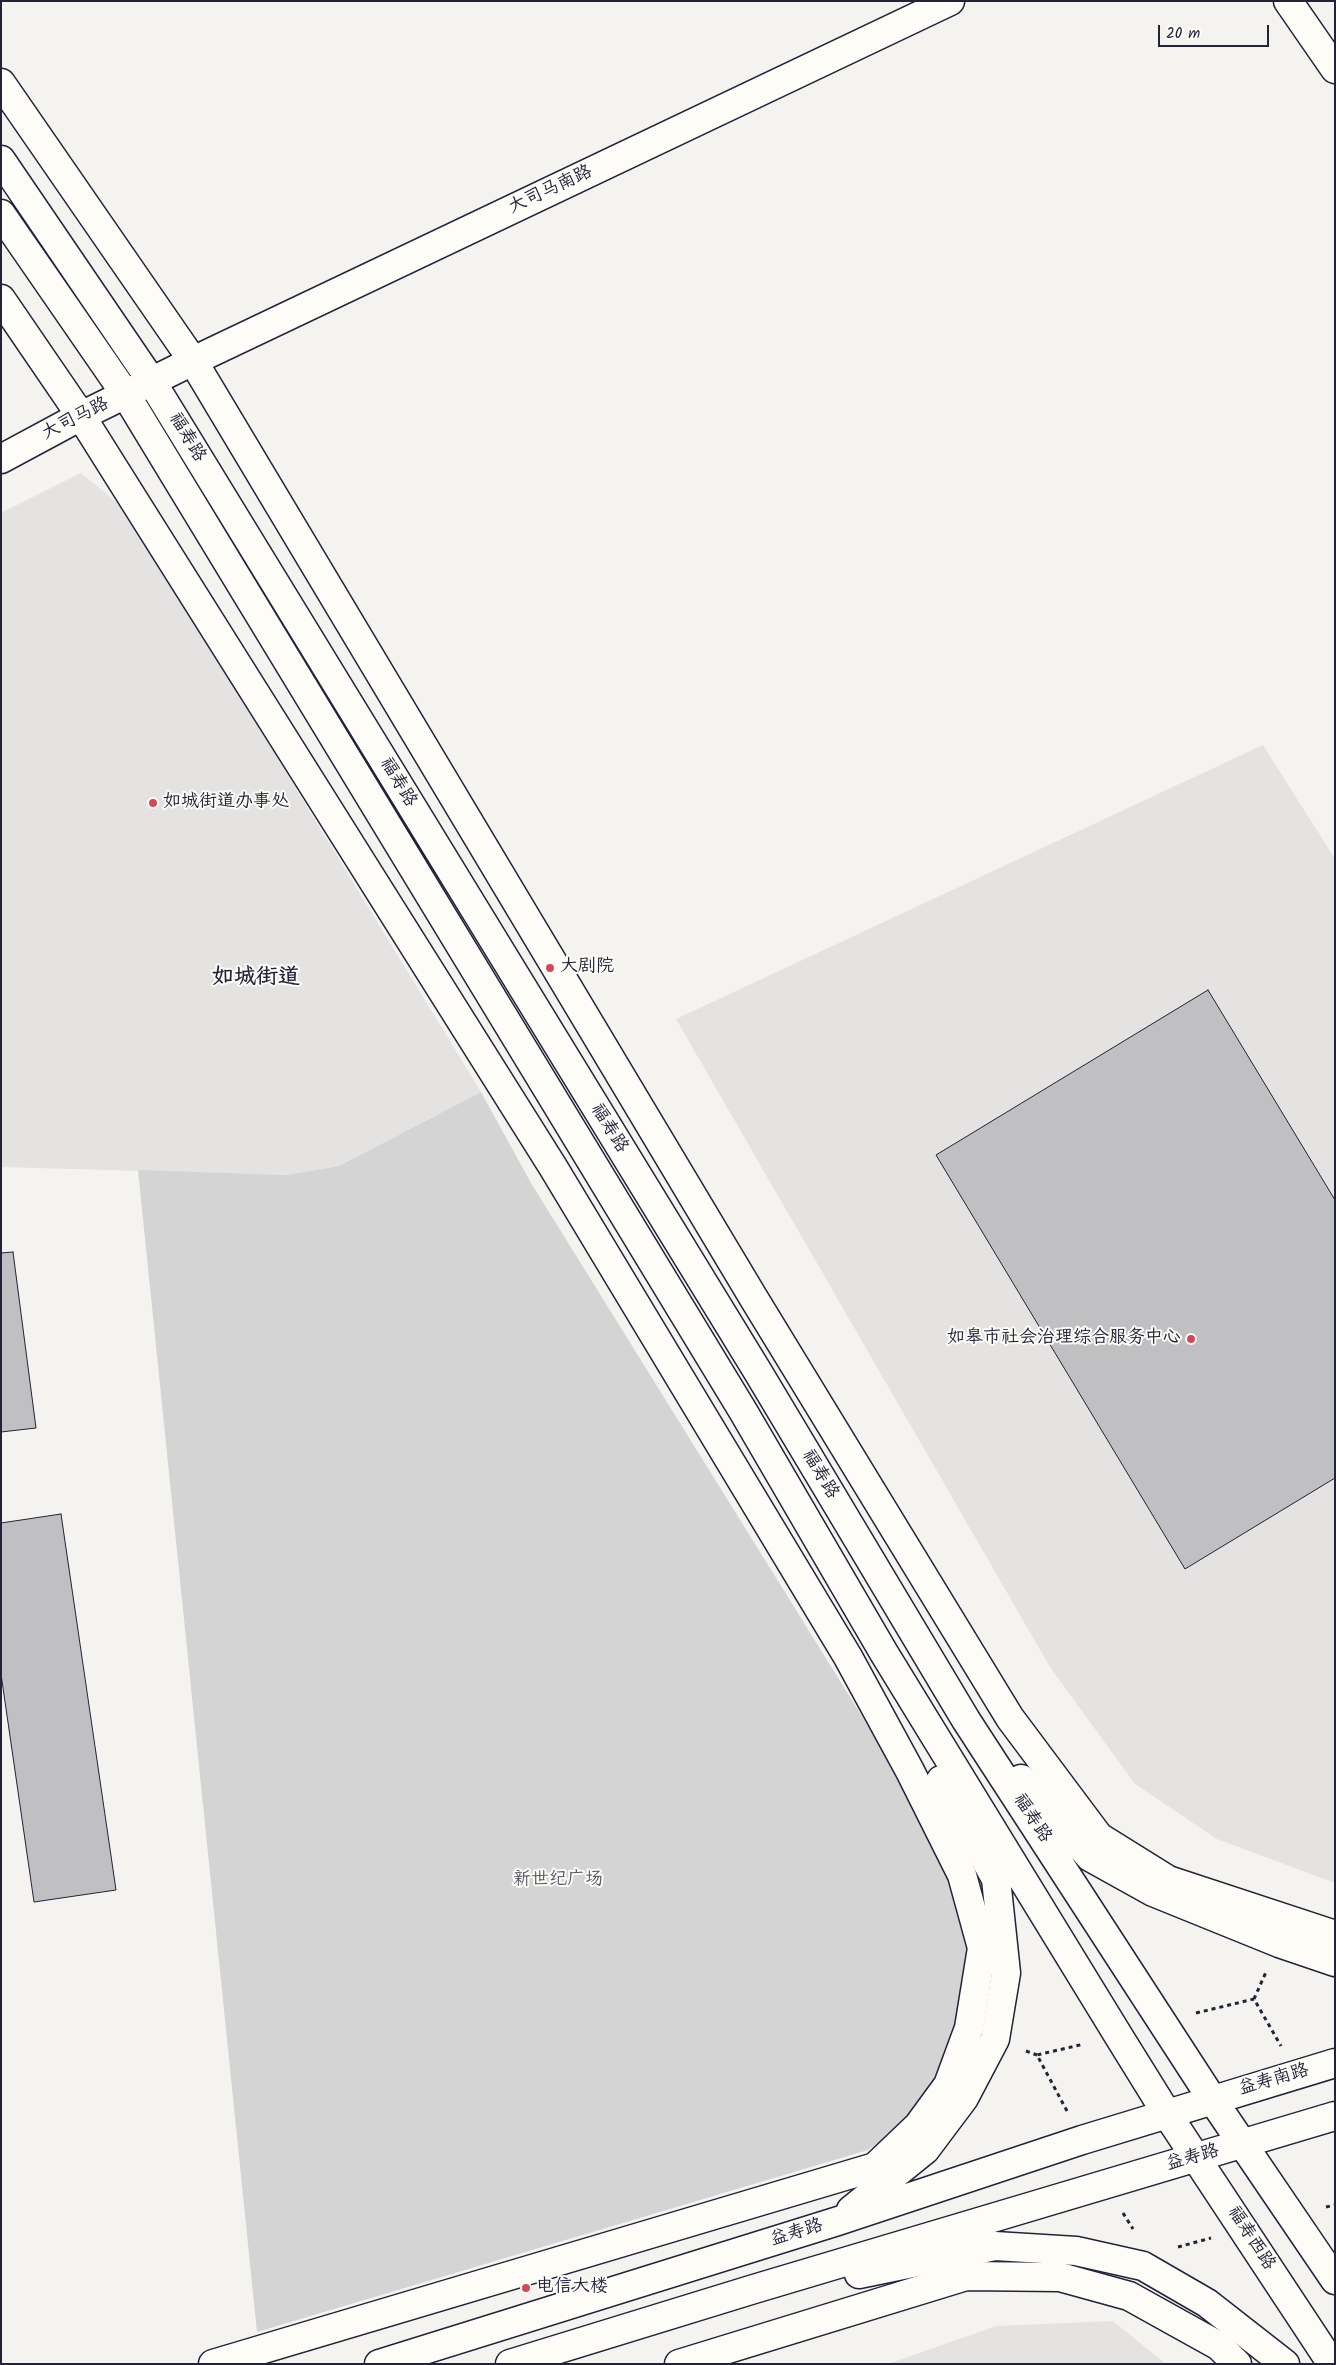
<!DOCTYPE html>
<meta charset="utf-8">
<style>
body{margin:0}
#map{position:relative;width:1336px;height:2365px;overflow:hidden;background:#f4f3ef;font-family:Kalam,sans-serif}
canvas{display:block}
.frame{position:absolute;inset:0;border:2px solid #22223b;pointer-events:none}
.scale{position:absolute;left:1158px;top:25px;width:111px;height:22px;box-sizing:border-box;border:2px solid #22223b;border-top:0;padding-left:6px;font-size:15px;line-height:18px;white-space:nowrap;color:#22223b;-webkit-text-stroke:4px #fdfcf7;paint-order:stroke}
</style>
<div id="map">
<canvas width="1336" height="2365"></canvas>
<div class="frame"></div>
<div class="scale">20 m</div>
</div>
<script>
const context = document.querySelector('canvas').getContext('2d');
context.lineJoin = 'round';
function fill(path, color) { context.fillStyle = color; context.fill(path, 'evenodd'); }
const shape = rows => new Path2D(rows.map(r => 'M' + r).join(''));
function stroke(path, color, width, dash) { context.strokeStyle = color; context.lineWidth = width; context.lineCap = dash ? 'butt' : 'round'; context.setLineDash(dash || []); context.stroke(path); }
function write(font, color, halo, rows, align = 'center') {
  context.font = font + ' Kalam,"LXGW WenKai TC",sans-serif'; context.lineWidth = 4; context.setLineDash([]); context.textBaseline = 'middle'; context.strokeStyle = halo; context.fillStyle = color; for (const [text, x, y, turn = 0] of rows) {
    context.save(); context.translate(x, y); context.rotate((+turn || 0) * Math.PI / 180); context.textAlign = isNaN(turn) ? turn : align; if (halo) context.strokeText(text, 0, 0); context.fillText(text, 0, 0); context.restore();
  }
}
fill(shape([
 [81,473,126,510,481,1092,339,1166,287,1175,1,1167,1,513],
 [1263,745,1335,859,1335,1883,1217,1839,1135,1784,1050,1667,676,1019],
 [1113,2321,1166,2364,888,2364,996,2326]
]), '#e4e3e2');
fill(shape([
 [481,1092,531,1183,935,1834,970,1948,965,1992,935,2086,899,2128,868,2150,257,2332,138,1170,287,1175,339,1166]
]), '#d5d4d5');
const building = shape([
 [1208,990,1335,1200,1335,1478,1185,1569,936,1155,1208,990],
 [13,1252,36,1428,1,1432,1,1253,13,1252],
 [61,1514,116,1890,34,1902,1,1674,1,1523,61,1514]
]);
fill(building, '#c0bfc2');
stroke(building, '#22223b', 1);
const minor = shape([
 [1,83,193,361,753,1297,1010,1718,1099,1837,1168,1880,1335,1935],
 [1,299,81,416,553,1167,848,1657,910,1771,962,1875,982,1948,969,2028,948,2085,918,2126,875,2167,213,2364],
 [679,2364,966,2276,1060,2277,1129,2296,1219,2346,1237,2364]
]);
const tertiary = shape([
 [1288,1,1335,69],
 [1,459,81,416,193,361,950,1]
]);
const secondary = shape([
 [1,160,152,382,758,1372,966,1720,1212,2099,1335,2280],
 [1,214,126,395,743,1411,884,1653,1118,2035,1167,2114,1332,2364],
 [1021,1779,1090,1857,1153,1892,1279,1943,1335,1962],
 [851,2210,925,2150,964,2098,995,2039,1006,1973,996,1879,941,1780],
 [859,2274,995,2246,1076,2251,1143,2266,1207,2303,1285,2364],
 [379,2364,838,2221,1082,2140,1335,2063],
 [510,2364,754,2289,1335,2116]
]);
stroke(minor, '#22223b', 31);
stroke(tertiary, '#22223b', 31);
stroke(secondary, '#22223b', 31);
stroke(shape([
 [1254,1999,1266,1972],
 [1196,2013,1254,1999,1281,2046],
 [1026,2051,1037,2055],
 [1067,2111,1037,2055,1084,2044],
 [1326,2207,1335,2205],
 [1123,2213,1133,2229],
 [1178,2247,1211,2238]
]), '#22223b', 3, [4, 4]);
stroke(minor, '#fdfcf7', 28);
stroke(tertiary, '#fdfcf7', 28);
stroke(secondary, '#fdfcf7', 28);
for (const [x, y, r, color] of [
 [153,803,5,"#d1495b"],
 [550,968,5,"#d1495b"],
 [1191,1339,5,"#d1495b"],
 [526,2288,5,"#d1495b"]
]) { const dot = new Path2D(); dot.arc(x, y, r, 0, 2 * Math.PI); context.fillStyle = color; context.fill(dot); stroke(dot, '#fdfcf7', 2); }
write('18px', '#22223b', '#fdfcf7', [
 ["大司马南路",551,191,-25],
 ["大司马路",76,420,-27],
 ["福寿路",186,438,59],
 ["福寿路",397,783,59],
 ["福寿路",608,1129,58],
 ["福寿路",819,1475,59],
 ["福寿路",1031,1819,57],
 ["益寿南路",1274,2081,-16],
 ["益寿路",1193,2159,-16],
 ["益寿路",797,2234,-17],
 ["福寿西路",1250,2239,57]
]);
write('18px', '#22223b', '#fdfcf7', [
 ["如城街道办事处",163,803],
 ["大剧院",560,968],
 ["如皋市社会治理综合服务中心",1181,1339,"right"],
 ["电信大楼",536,2288]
], 'left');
write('18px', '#585769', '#fdfcf7', [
 ["新世纪广场",558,1881]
]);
write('bold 22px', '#22223b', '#fdfcf7', [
 ["如城街道",256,979]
]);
</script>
